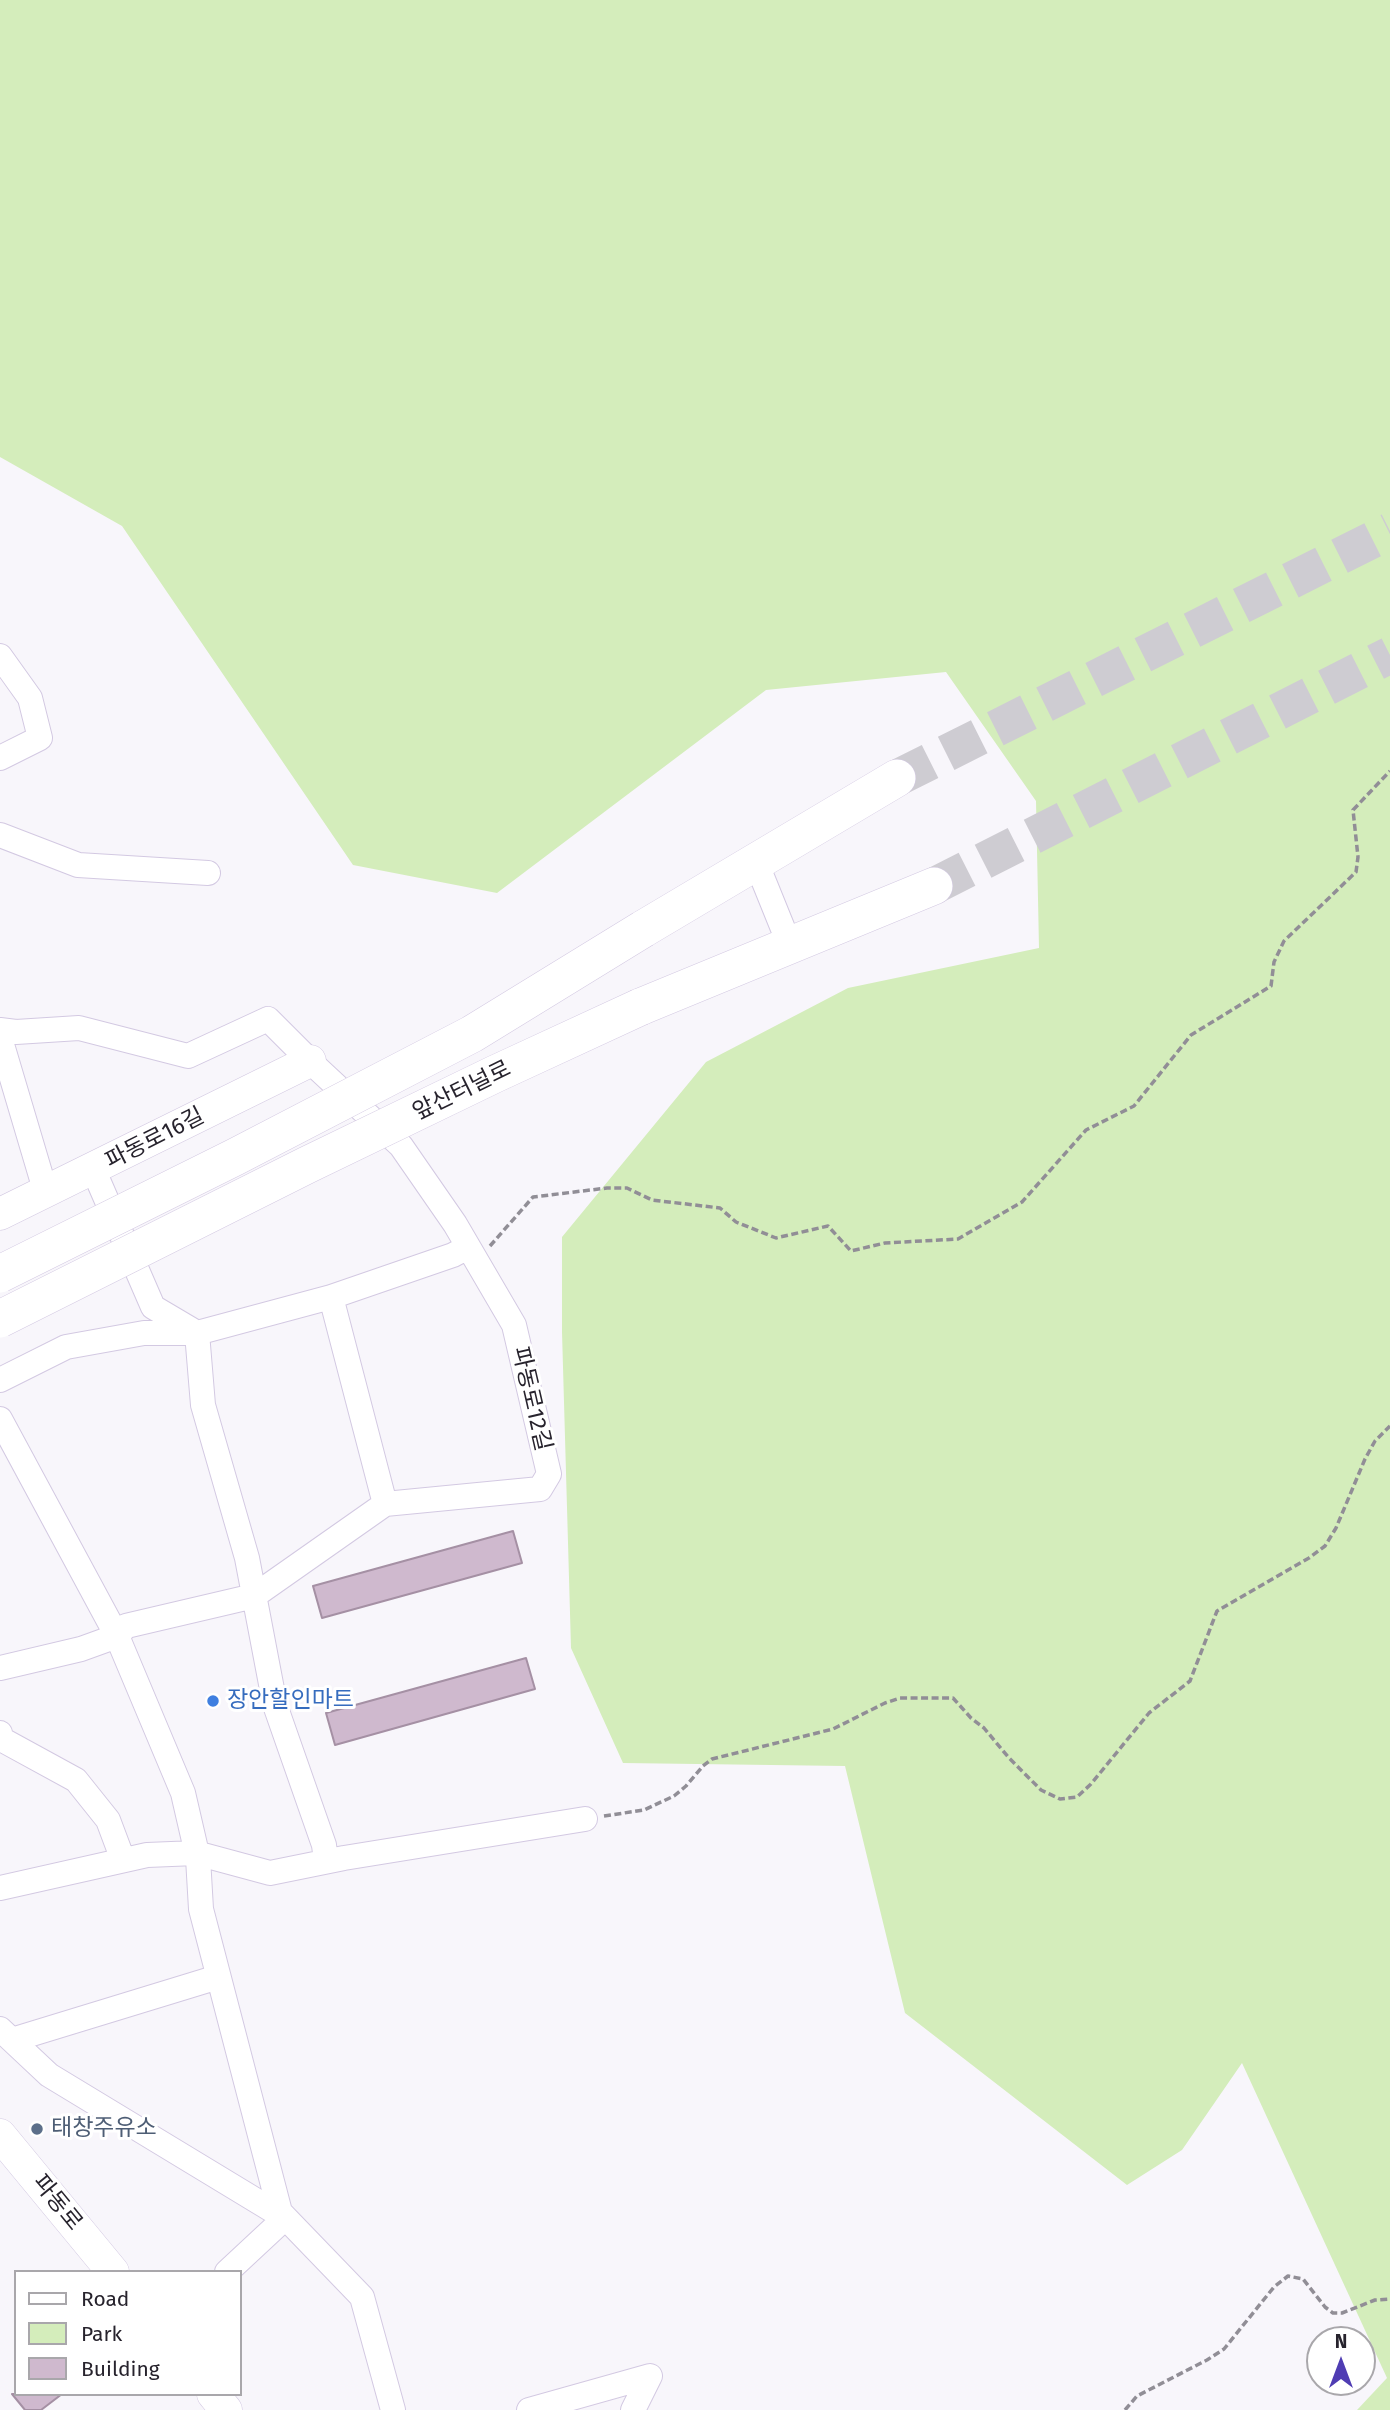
<!DOCTYPE html>
<meta charset="utf-8">
<style>
body{margin:0}
#map{position:relative;width:1390px;height:2410px;overflow:hidden;background:#f8f6fb;font-family:"Fira Sans",sans-serif}
canvas{display:block}
.legend{position:absolute;left:14px;top:2270px;width:228px;height:126px;box-sizing:border-box;background:#fff;border:2px solid #a9a7ab;margin:0;padding:9px 12px;list-style:none;font-size:21px;color:#27232d}
.legend li{display:flex;align-items:center;gap:14px;height:35px}
.legend b{width:35px;border:2px solid #a9a7ab}
.north{position:absolute;left:1306px;top:2326px;width:70px;height:70px;box-sizing:border-box;background:#fff;border:2px solid #a9a7ab;border-radius:50%;rotate:0deg;font-size:19px;font-weight:700;line-height:28px;text-align:center;color:#27232d}
.north::after{content:'';display:block;margin:auto;width:24px;height:32px;background:#4f3cb3;clip-path:polygon(50% 0,100% 100%,50% 72%,0 100%)}
</style>
<div id="map">
<canvas width="1390" height="2410"></canvas>
<ul class="legend">
<li><b style="height:9px;background:#fff"></b>Road</li>
<li><b style="height:19px;background:#d4edbb"></b>Park</li>
<li><b style="height:19px;background:#cfb9ce"></b>Building</li>
</ul>
<div class="north">N</div>
</div>
<script>
const context = document.querySelector('canvas').getContext('2d');
context.lineJoin = 'round';
function fill(path, color) { context.fillStyle = color; context.fill(path, 'evenodd'); }
const shape = rows => new Path2D(rows.map(r => 'M' + r).join(''));
function stroke(path, color, width, dash) { context.strokeStyle = color; context.lineWidth = width; context.lineCap = dash ? 'butt' : 'round'; context.setLineDash(dash || []); context.stroke(path); }
function write(font, color, halo, rows, align = 'center') {
  context.font = font + ' "Fira Sans","Noto Sans KR",sans-serif'; context.lineWidth = 6; context.setLineDash([]); context.textBaseline = 'middle'; context.strokeStyle = halo; context.fillStyle = color; for (const [text, x, y, turn = 0] of rows) {
    context.save(); context.translate(x, y); context.rotate((+turn || 0) * Math.PI / 180); context.textAlign = isNaN(turn) ? turn : align; if (halo) context.strokeText(text, 0, 0); context.fillText(text, 0, 0); context.restore();
  }
}
fill(shape([
 [0,0,1390,0,1390,2410,1357,2410,1387,2378,1242,2063,1182,2150,1127,2185,905,2013,845,1766,623,1763,571,1648,562,1332,562,1237,706,1062,848,988,1039,948,1036,801,946,672,766,690,497,893,353,865,122,526,0,457]
]), '#d4edbb');
const building = shape([
 [513,1531,522,1563,322,1618,313,1586,513,1531],
 [526,1658,535,1689,335,1745,326,1713,526,1658],
 [12,2394,62,2394,41,2410,25,2410,12,2394]
]);
fill(building, '#cfb9ce');
stroke(building, '#a590a4', 2);
stroke(shape([
 [897,778,1390,531],
 [934,886,1390,655]
]), '#ceccd2', 37, [37, 18]);
const minor = shape([
 [0,656,30,698,40,738,0,758],
 [0,835,78,865,208,873],
 [756,862,790,946],
 [0,1030,16,1032,79,1028,188,1056,268,1019,315,1066,401,1146,455,1224,514,1325,549,1474,540,1489,385,1504,254,1596,126,1626,117,1636,81,1649,0,1668],
 [0,1038,46,1193],
 [75,1180,94,1171,153,1307,197,1333,203,1405,247,1558,275,1705,324,1845,326,1861],
 [331,1297,385,1504],
 [0,1380,66,1347,144,1333,197,1333,331,1297,453,1255,468,1247],
 [0,1419,117,1636,183,1793,198,1858,201,1909,280,2212,362,2297,393,2410],
 [0,1733,1,1739,76,1780,108,1820,123,1860],
 [0,1888,147,1855,196,1853,270,1873,344,1858,585,1819],
 [0,2029,49,2075,285,2218,227,2272],
 [12,2040,218,1977],
 [529,2410,650,2376,633,2410]
]);
const major = shape([
 [0,1214,310,1061],
 [0,2135,113,2272],
 [213,2394,226,2410]
]);
const highway = shape([
 [643,929,897,778],
 [640,1007,934,886]
]);
stroke(minor, '#d3c9e2', 26);
stroke(major, '#d3c9e2', 33);
stroke(highway, '#d3c9e2', 38);
stroke(shape([
 [490,1246,533,1197,607,1188,627,1188,652,1200,720,1208,736,1222,776,1238,828,1226,851,1251,885,1243,958,1239,1022,1202,1086,1130,1134,1106,1191,1035,1271,986,1274,962,1284,941,1356,872,1358,857,1353,810,1390,771],
 [604,1816,644,1810,674,1796,686,1786,703,1766,712,1759,833,1729,885,1703,900,1698,953,1698,971,1718,984,1728,1009,1758,1041,1790,1060,1799,1077,1797,1091,1784,1149,1713,1190,1681,1217,1611,1309,1558,1325,1546,1336,1528,1365,1459,1375,1441,1390,1426],
 [1125,2410,1137,2396,1207,2360,1224,2349,1274,2287,1288,2276,1303,2279,1325,2307,1333,2313,1342,2313,1375,2300,1390,2299]
]), '#918e96', 3.5, [7, 3.5]);
stroke(minor, '#fff', 24);
stroke(major, '#fff', 32);
stroke(highway, '#fff', 37);
const highwayBridge = shape([
 [0,1274,235,1157,472,1034,643,929],
 [0,1319,307,1165,495,1074,640,1007]
]);
stroke(highwayBridge, '#d3c9e2', 38, []);
stroke(highwayBridge, '#fff', 37);
for (const [x, y, r, color] of [
 [213,1701,7,"#3f7fe0"],
 [37,2129,7,"#5c6f8a"]
]) { const dot = new Path2D(); dot.arc(x, y, r, 0, 2 * Math.PI); context.fillStyle = color; context.fill(dot); stroke(dot, '#fff', 2.5); }
write('23px', '#27232d', '#fff', [
 ["앞산터널로",462,1091,-26],
 ["파동로16길",155,1139,-27],
 ["파동로12길",531,1399,77],
 ["파동로",57,2203,51]
]);
write('23px', '#366cbe', '#fff', [
 ["장안할인마트",227,1701]
], 'left');
write('23px', '#4e5e75', '#fff', [
 ["태창주유소",51,2129]
], 'left');
</script>
